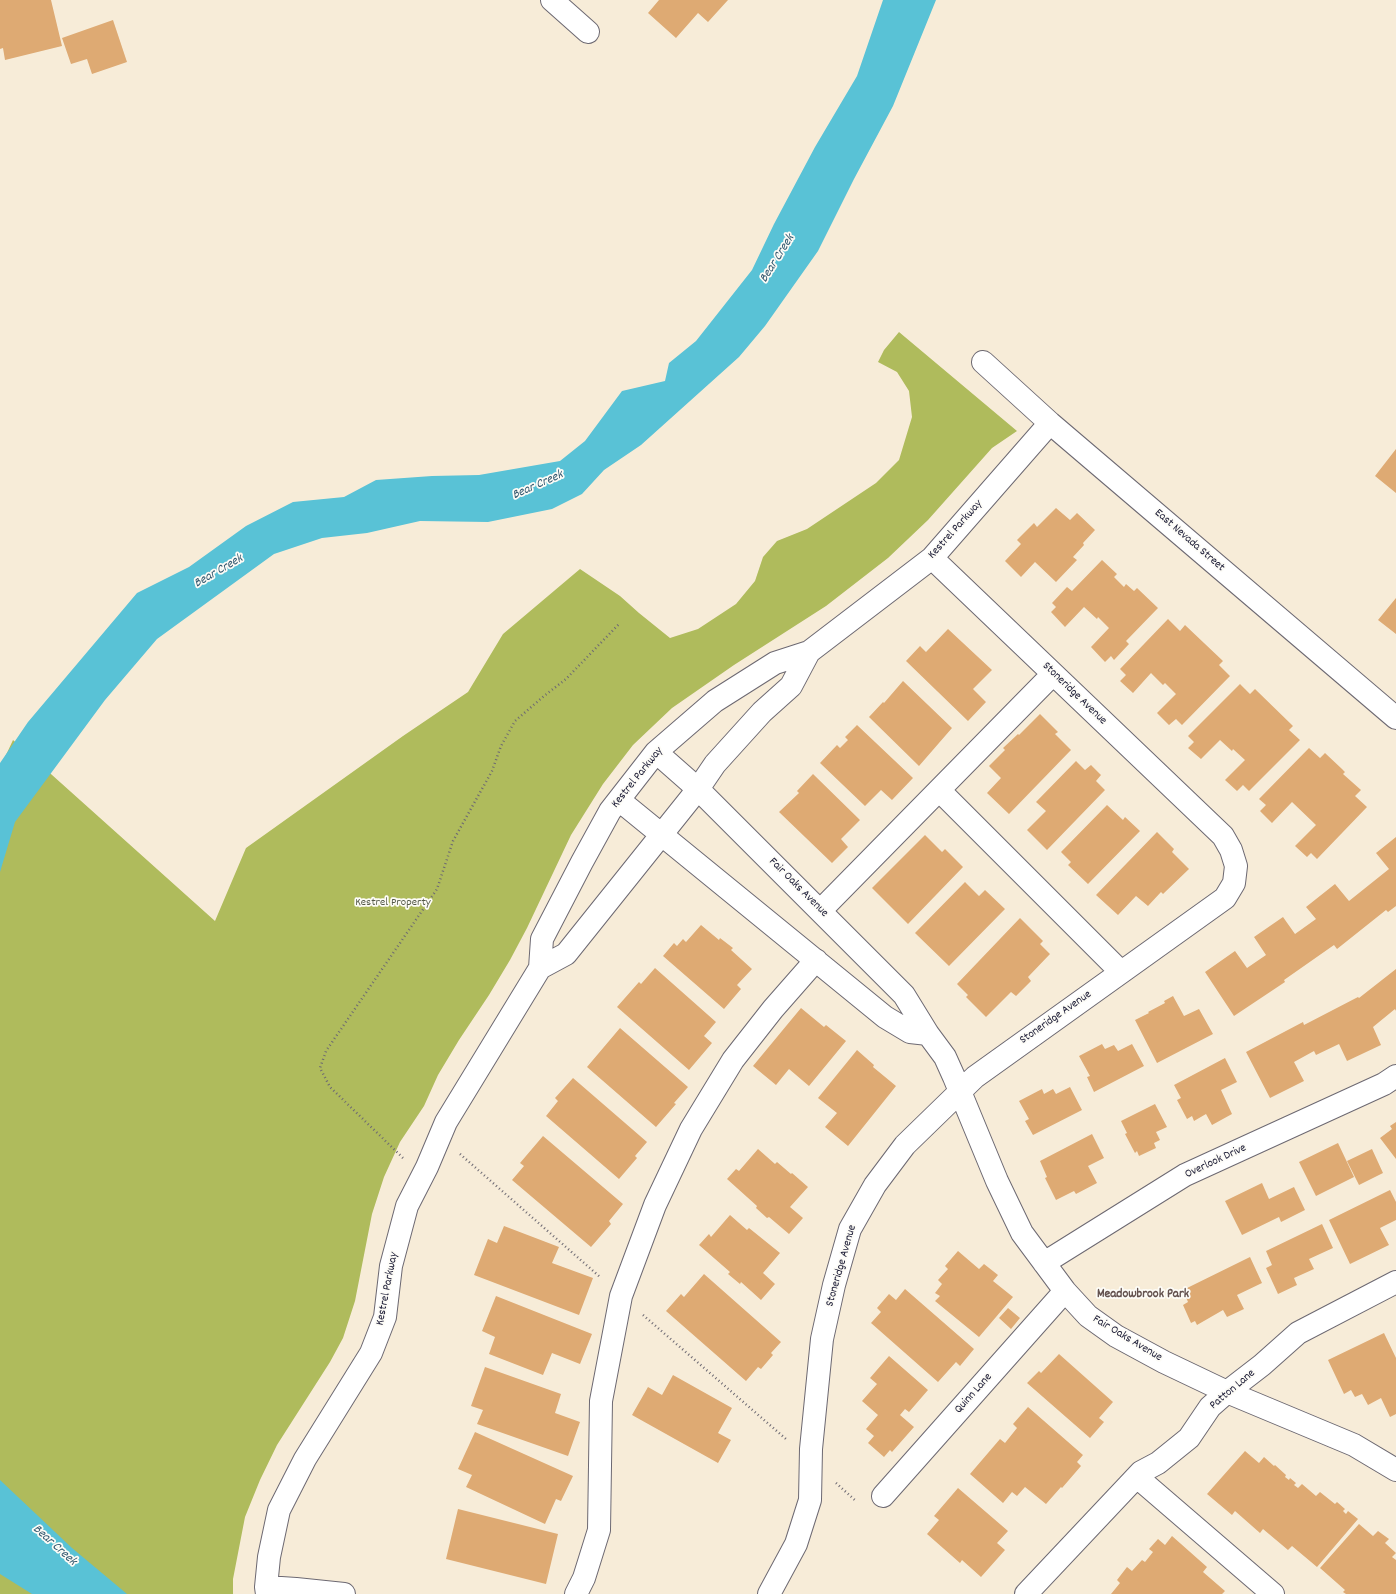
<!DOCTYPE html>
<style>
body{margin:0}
canvas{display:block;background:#f7ecd8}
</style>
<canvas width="1396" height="1594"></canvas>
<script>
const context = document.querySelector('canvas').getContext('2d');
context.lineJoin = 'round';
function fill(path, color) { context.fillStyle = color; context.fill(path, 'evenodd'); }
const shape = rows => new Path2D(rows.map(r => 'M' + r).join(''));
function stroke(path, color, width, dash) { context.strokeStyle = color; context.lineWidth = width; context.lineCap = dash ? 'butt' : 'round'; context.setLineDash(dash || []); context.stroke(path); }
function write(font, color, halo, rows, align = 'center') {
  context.font = font + ' Dekko,sans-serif'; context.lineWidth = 3.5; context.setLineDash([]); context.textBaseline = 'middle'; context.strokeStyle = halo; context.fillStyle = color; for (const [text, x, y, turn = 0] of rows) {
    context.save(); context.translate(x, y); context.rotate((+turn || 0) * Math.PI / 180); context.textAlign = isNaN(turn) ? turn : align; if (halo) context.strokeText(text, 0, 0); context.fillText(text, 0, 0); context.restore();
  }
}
fill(shape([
 [899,332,1017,431,992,448,928,520,888,558,826,606,734,665,672,708,633,745,603,784,571,835,527,928,510,960,489,995,459,1040,438,1075,424,1106,400,1142,384,1177,372,1214,355,1301,343,1338,330,1362,277,1445,260,1480,245,1517,233,1579,233,1594,0,1594,0,768,13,740,215,921,246,848,403,736,468,692,503,634,580,569,620,596,639,613,670,638,698,629,736,604,755,581,763,557,777,541,807,529,876,483,899,460,912,417,909,391,897,372,878,362,884,350]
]), '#afbb5c');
fill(shape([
 [883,0,936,0,893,106,854,179,818,251,765,326,739,357,641,445,604,470,582,494,552,509,488,522,420,521,367,533,322,538,274,554,157,639,105,700,15,822,0,872,0,763,28,722,137,593,189,567,246,526,293,502,344,497,376,480,432,476,479,475,560,461,585,441,622,391,665,381,669,363,696,341,752,270,774,224,815,147,857,76],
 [0,1480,72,1548,127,1594,32,1594,0,1574]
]), '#59c2d6');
fill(shape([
 [0,0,51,0,62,46,5,60,3,48,0,49],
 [659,0,728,0,708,22,698,13,676,38,648,13],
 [113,20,127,62,92,74,87,59,71,64,62,38],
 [1396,449,1396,493,1375,476],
 [1056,508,1070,520,1077,513,1095,530,1083,543,1084,545,1073,557,1077,560,1056,582,1035,562,1021,577,1005,561,1021,544,1017,540,1034,523,1037,527],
 [1102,560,1117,574,1114,577,1124,587,1126,584,1134,591,1137,588,1158,608,1126,641,1129,644,1114,660,1111,656,1105,662,1091,647,1109,628,1098,617,1097,619,1084,607,1065,627,1051,612,1056,607,1052,603,1067,587,1072,591],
 [1396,598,1396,634,1378,620],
 [1168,619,1180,631,1185,625,1223,661,1219,665,1230,676,1182,725,1176,719,1169,725,1157,713,1176,694,1165,683,1163,685,1151,673,1133,693,1120,681,1126,675,1120,669],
 [948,629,992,670,973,689,986,702,968,721,906,661,920,646,926,652],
 [903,681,952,728,919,766,869,717,883,702,884,703],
 [1240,684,1250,694,1255,689,1293,726,1289,730,1300,740,1249,791,1243,785,1237,791,1225,780,1245,760,1233,749,1232,751,1220,740,1201,759,1188,748,1194,742,1188,736],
 [1040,714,1058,732,1055,734,1071,750,1009,814,987,793,1001,778,989,766,1005,750,1003,748,1018,734,1019,735],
 [857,725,913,778,892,800,881,790,865,806,820,763,837,745,840,748,848,740,845,737],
 [1309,748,1320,758,1325,753,1342,769,1345,772,1343,774,1361,790,1355,796,1367,807,1317,859,1311,853,1307,857,1295,846,1316,825,1292,802,1272,823,1260,811,1266,805,1259,799],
 [1076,761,1085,770,1091,765,1101,775,1096,781,1105,790,1047,850,1027,830,1046,811,1036,802],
 [813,774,860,820,841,839,848,847,832,863,779,812,799,793,797,791],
 [1107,805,1123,820,1125,817,1140,831,1088,884,1068,865,1071,862,1061,852],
 [1157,832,1174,849,1172,852,1189,869,1163,894,1161,892,1148,906,1136,896,1118,915,1096,895],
 [925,835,942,852,945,849,963,867,908,924,872,888],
 [1396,837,1396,906,1388,912,1386,910,1337,949,1334,945,1284,980,1285,982,1234,1016,1205,972,1235,951,1247,968,1266,955,1254,937,1283,917,1295,934,1316,919,1306,907,1335,884,1349,901,1389,869,1376,853],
 [965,882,979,896,985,890,1005,909,949,966,915,933],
 [1020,918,1043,941,1040,944,1050,954,1028,977,1031,981,1016,996,1011,992,986,1017,966,997,968,995,957,984],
 [701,925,719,940,720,938,733,948,731,950,752,969,737,985,741,989,724,1009,663,956,674,943,677,946,683,939,686,942],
 [655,968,716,1022,704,1036,712,1043,689,1070,617,1007,639,982,641,984],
 [1396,969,1396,1011,1395,1009,1373,1027,1381,1045,1347,1061,1339,1044,1316,1055,1314,1051,1294,1062,1304,1081,1270,1098,1246,1052,1303,1022,1304,1025,1358,997,1359,998],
 [1173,996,1184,1016,1199,1009,1213,1034,1157,1063,1135,1020,1149,1013,1148,1012,1165,1003,1164,1001],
 [801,1008,824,1027,826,1025,846,1041,809,1086,789,1069,776,1085,753,1066],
 [620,1028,688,1087,674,1103,676,1104,656,1127,587,1067],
 [1102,1044,1105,1049,1114,1045,1118,1051,1132,1044,1144,1066,1094,1092,1087,1077,1090,1076,1079,1056],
 [857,1050,874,1065,873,1067,896,1086,848,1146,825,1127,837,1113,818,1098],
 [1225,1058,1237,1082,1221,1090,1232,1114,1212,1125,1206,1114,1194,1121,1192,1116,1187,1119,1177,1100,1181,1098,1174,1085],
 [573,1078,647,1142,635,1156,637,1158,619,1179,546,1116,558,1101,555,1098],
 [1070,1087,1082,1110,1033,1135,1025,1121,1029,1119,1019,1101,1042,1089,1044,1094,1053,1089,1056,1094],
 [1155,1104,1167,1127,1156,1132,1160,1140,1154,1143,1156,1148,1139,1156,1137,1151,1135,1153,1125,1134,1127,1133,1121,1121],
 [1396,1122,1396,1159,1380,1138,1392,1129,1390,1126],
 [1092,1134,1104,1158,1088,1166,1097,1183,1076,1194,1074,1191,1056,1200,1045,1178,1047,1177,1040,1161],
 [543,1136,623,1204,609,1221,611,1224,591,1247,512,1180,524,1166,520,1163],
 [1338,1143,1354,1177,1316,1196,1299,1162],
 [758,1149,775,1164,777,1162,791,1174,792,1173,808,1187,790,1207,803,1218,789,1234,769,1217,767,1218,756,1208,757,1206,727,1179,736,1169,739,1171],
 [1372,1149,1383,1173,1359,1185,1347,1161],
 [1262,1183,1269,1199,1294,1187,1305,1210,1281,1222,1279,1217,1242,1235,1225,1201],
 [1390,1190,1396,1202,1396,1220,1380,1228,1389,1245,1350,1264,1329,1220],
 [730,1215,747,1230,749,1228,780,1253,763,1273,775,1284,761,1300,741,1282,740,1284,728,1274,730,1272,699,1245,709,1234,711,1237],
 [1322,1224,1333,1248,1309,1259,1314,1269,1294,1278,1297,1285,1278,1294,1266,1268,1272,1265,1266,1251],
 [504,1226,559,1247,552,1263,593,1278,579,1315,474,1275,488,1239,497,1243],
 [958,1251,979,1269,984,1264,998,1275,993,1281,1013,1297,979,1337,935,1301,940,1296,935,1293,942,1284,938,1280,948,1269,945,1266],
 [1250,1257,1262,1283,1237,1295,1244,1309,1227,1317,1223,1310,1197,1325,1195,1321,1191,1323,1183,1305,1188,1302,1183,1290],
 [704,1274,781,1342,771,1353,773,1355,761,1369,758,1367,746,1381,666,1311,681,1294,684,1297],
 [905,1289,974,1349,960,1366,956,1362,938,1382,871,1323,881,1312,877,1308,889,1294,896,1300],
 [496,1296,592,1334,580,1364,552,1353,543,1375,489,1354,495,1337,482,1331],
 [1008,1308,1020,1318,1011,1329,999,1318],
 [1384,1333,1396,1358,1396,1414,1390,1417,1381,1398,1368,1405,1362,1394,1355,1397,1351,1390,1344,1394,1328,1360],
 [1059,1354,1113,1402,1099,1418,1104,1422,1090,1438,1027,1383,1039,1371,1041,1373],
 [889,1356,928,1390,909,1412,905,1409,900,1415,914,1427,892,1452,890,1450,884,1457,868,1443,874,1436,866,1429,878,1415,862,1401,877,1384,870,1378],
 [485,1367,561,1394,555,1413,580,1422,568,1456,477,1424,483,1410,471,1406],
 [673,1375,732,1408,718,1433,731,1440,718,1463,632,1415,648,1387,662,1395],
 [1028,1407,1083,1455,1077,1462,1081,1466,1062,1488,1061,1487,1046,1504,1025,1487,1017,1496,1012,1492,1003,1503,970,1474,1000,1439,1005,1443,1017,1428,1013,1424],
 [475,1432,573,1476,561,1501,556,1499,545,1524,466,1487,472,1475,458,1469],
 [1245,1451,1259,1463,1264,1457,1274,1466,1275,1465,1286,1475,1285,1477,1289,1480,1290,1478,1296,1483,1294,1485,1298,1488,1302,1484,1316,1496,1320,1492,1335,1504,1337,1502,1345,1509,1343,1511,1346,1514,1348,1511,1358,1519,1317,1567,1292,1546,1288,1550,1263,1529,1260,1533,1235,1511,1232,1515,1207,1494],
 [958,1488,1008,1531,997,1543,1005,1550,981,1577,962,1560,960,1563,927,1534,939,1520,934,1516],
 [458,1509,558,1534,546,1584,446,1559],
 [1359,1524,1373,1536,1378,1531,1389,1539,1385,1543,1396,1553,1392,1557,1396,1560,1396,1594,1346,1594,1343,1592,1345,1590,1320,1568],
 [1172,1536,1207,1567,1203,1572,1225,1591,1222,1594,1111,1594,1120,1583,1117,1580,1127,1567,1132,1571,1142,1560,1145,1562,1153,1552,1149,1549,1158,1539,1165,1545]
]), '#deaa73');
const minor = shape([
 [552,0,588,32],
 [983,362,1050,423,1396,718],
 [656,752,698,789,904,995,928,1034,945,1057,954,1077,997,1181,1022,1233,1065,1291,1088,1316,1116,1336,1164,1362,1227,1392,1354,1445,1396,1470],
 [939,790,1121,972],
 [619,800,885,1017,910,1032,928,1034],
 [820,911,1053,674],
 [540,968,566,954,698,789,715,764,762,712,791,686,809,652],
 [1044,1263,1185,1175,1384,1084,1396,1076],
 [1137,1477,1273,1594],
 [883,1496,1065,1291],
 [266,1587,296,1589,344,1594],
 [267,1594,266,1587,269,1557,279,1510,305,1459,371,1353,385,1317,391,1266,407,1206,427,1167,446,1122,540,968,542,939,582,862,610,811,656,752,715,701,775,663,809,652,932,558,1050,423],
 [576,1594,584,1578,599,1530,601,1401,621,1296,655,1205,691,1129,733,1060,773,1009,816,960],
 [769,1594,796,1544,810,1500,811,1449,822,1339,834,1285,850,1229,875,1185,905,1145,975,1077,1225,898,1234,883,1236,866,1231,850,1223,836,932,558],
 [1026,1594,1141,1472,1158,1463,1189,1438,1210,1407,1227,1392,1262,1365,1298,1333,1396,1282]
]);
stroke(minor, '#6d6972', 24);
stroke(shape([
 [460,1154,600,1277],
 [403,1158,330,1087,320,1068,326,1051,437,889,453,841,492,771,501,746,515,721,544,696,566,679,619,624],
 [643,1315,786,1439],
 [836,1483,856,1501]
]), '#6d6972', 2.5, [1, 3]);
stroke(minor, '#fff', 22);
write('12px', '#22223b', '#fdfcf7', [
 ["Kestrel Parkway",956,530,-48],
 ["East Nevada Street",1189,541,41],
 ["Stoneridge Avenue",1074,694,44],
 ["Kestrel Parkway",638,778,-51],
 ["Fair Oaks Avenue",798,888,45],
 ["Stoneridge Avenue",1056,1018,-35],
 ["Overlook Drive",1216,1162,-25],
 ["Stoneridge Avenue",842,1266,-74],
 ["Kestrel Parkway",388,1289,-79],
 ["Fair Oaks Avenue",1127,1339,31],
 ["Patton Lane",1233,1390,-40],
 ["Quinn Lane",974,1394,-48]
]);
write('12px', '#535847', '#fdfcf7', [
 ["Kestrel Property",393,903]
]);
write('italic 13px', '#355a71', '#fdfcf7', [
 ["Bear Creek",778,259,-58],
 ["Bear Creek",538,486,-24],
 ["Bear Creek",219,572,-30],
 ["Bear Creek",54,1546,42]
]);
write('bold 13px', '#64524f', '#fdfcf7', [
 ["Meadowbrook Park",1143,1295]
]);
</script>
